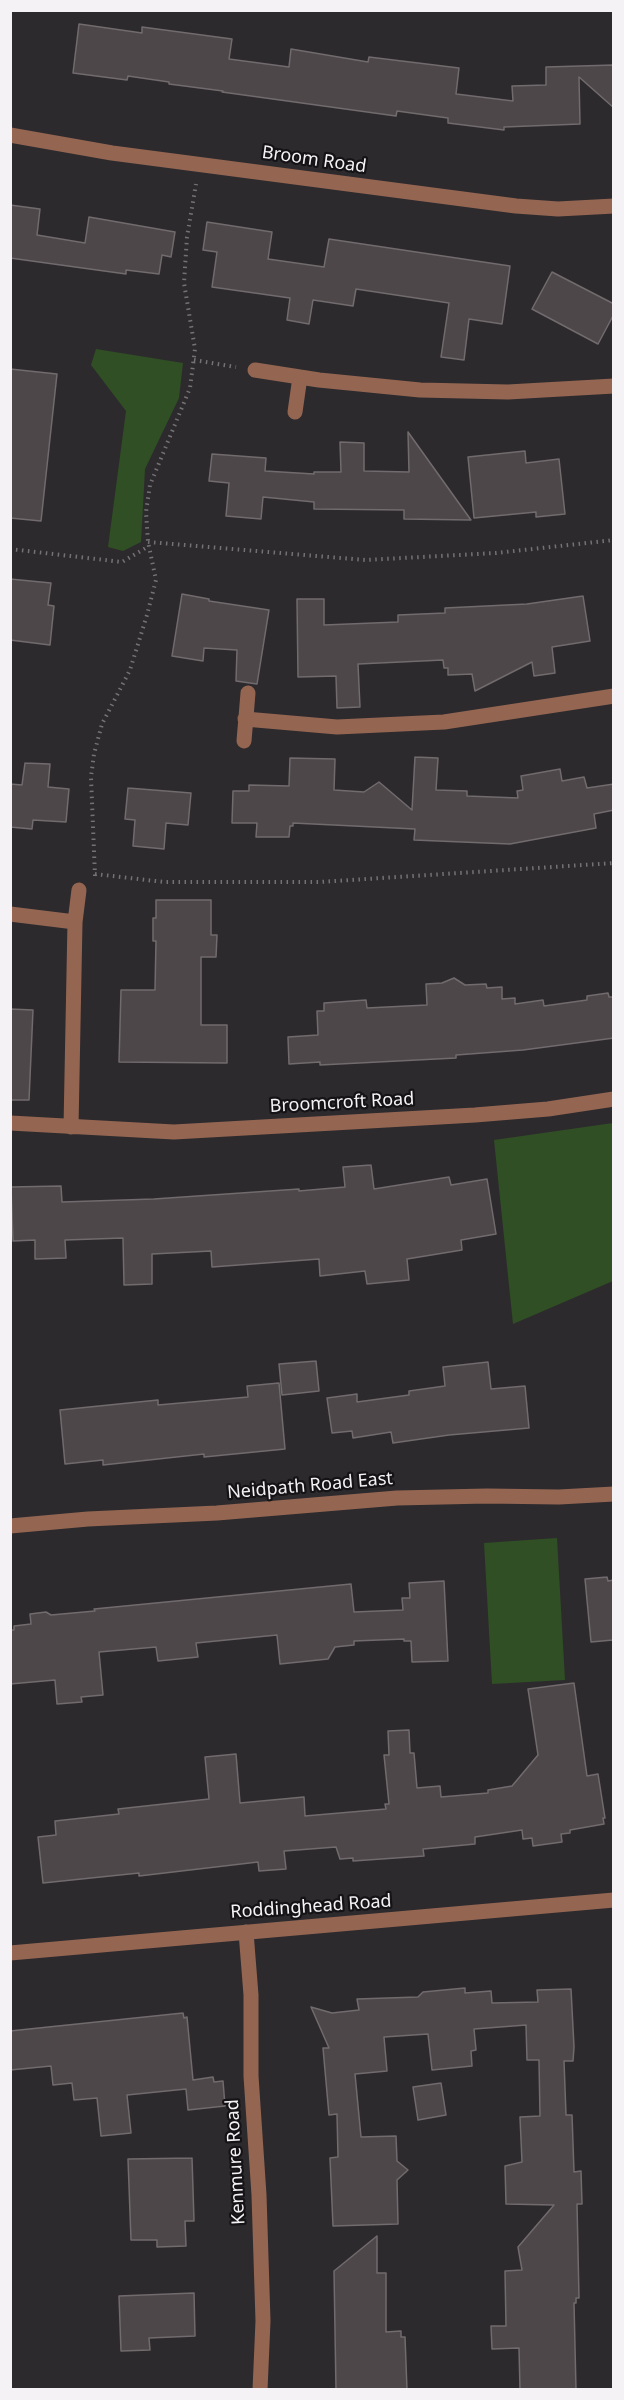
<!DOCTYPE html>
<style>
body{margin:0}
#map{position:relative;width:624px;height:2400px;overflow:hidden;background:#2d2a2e;font-family:"Noto Sans",sans-serif}
canvas{display:block}
.frame{position:absolute;inset:0;border:12px solid #f4f2f5;pointer-events:none}
</style>
<div id="map">
<canvas width="624" height="2400"></canvas>
<div class="frame"></div>
</div>
<script>
const context = document.querySelector('canvas').getContext('2d');
context.lineJoin = 'round';
function fill(path, color) { context.fillStyle = color; context.fill(path, 'evenodd'); }
const shape = rows => new Path2D(rows.map(r => 'M' + r).join(''));
function stroke(path, color, width, dash) { context.strokeStyle = color; context.lineWidth = width; context.lineCap = dash ? 'butt' : 'round'; context.setLineDash(dash || []); context.stroke(path); }
function write(font, color, halo, rows, align = 'center') {
  context.font = font + ' "Noto Sans",sans-serif'; context.lineWidth = 4.5; context.setLineDash([]); context.textBaseline = 'middle'; context.strokeStyle = halo; context.fillStyle = color; for (const [text, x, y, turn = 0] of rows) {
    context.save(); context.translate(x, y); context.rotate((+turn || 0) * Math.PI / 180); context.textAlign = isNaN(turn) ? turn : align; if (halo) context.strokeText(text, 0, 0); context.fillText(text, 0, 0); context.restore();
  }
}
fill(shape([
 [96,349,183,363,179,398,145,469,141,542,123,551,108,547,126,411,91,365],
 [613,1123,613,1281,513,1324,494,1140],
 [557,1538,565,1680,492,1684,484,1543]
]), '#304f24');
const building = shape([
 [79,24,142,33,142,27,232,39,229,59,289,67,291,49,368,62,369,57,459,68,456,94,513,101,512,86,546,85,546,67,614,65,614,108,579,77,580,124,504,127,504,130,448,123,448,118,397,111,396,116,222,92,223,91,169,84,169,82,128,76,127,80,73,73,79,24],
 [10,205,40,209,37,235,85,243,89,217,175,232,171,257,162,255,159,274,126,270,126,274,10,258,10,205],
 [207,222,272,232,268,259,324,267,329,239,510,266,502,324,469,319,464,360,441,357,449,303,356,289,353,306,313,300,309,324,287,320,290,298,212,287,217,252,203,250,207,222],
 [552,272,614,304,614,314,598,344,532,309,552,272],
 [10,369,57,374,41,521,10,518,10,369],
 [408,432,471,520,404,519,404,510,314,509,314,502,263,497,261,519,226,516,229,483,209,481,212,454,266,458,265,471,314,474,314,472,341,472,340,442,364,443,364,471,409,472,408,432],
 [525,451,526,463,559,459,565,514,536,517,536,512,474,518,468,457,525,451],
 [10,579,51,583,48,605,54,606,50,645,10,640,10,579],
 [182,594,209,599,209,601,269,610,257,684,236,681,237,650,204,648,203,661,172,656,182,594],
 [583,596,590,641,552,647,555,673,534,676,532,662,475,691,472,674,448,675,448,668,444,668,443,660,358,664,360,707,337,708,336,676,298,677,297,599,324,599,324,625,398,622,398,615,445,613,445,608,527,604,583,596],
 [415,757,438,758,436,790,467,791,467,796,518,798,517,791,523,790,521,776,560,769,562,781,584,777,587,788,614,784,614,810,594,814,596,828,510,844,414,840,415,829,293,823,293,826,290,826,289,837,256,837,257,823,232,823,233,791,249,791,249,785,289,786,290,758,335,759,334,790,364,792,379,782,412,810,415,757],
 [25,763,50,764,48,787,69,789,66,822,33,820,32,829,10,827,10,784,22,785,25,763],
 [128,788,191,793,188,825,166,823,164,849,133,846,135,820,125,819,128,788],
 [156,900,211,900,211,935,217,935,216,957,201,957,201,1025,227,1025,227,1063,119,1062,121,990,155,990,156,941,153,941,153,918,156,918,156,900],
 [454,978,465,985,486,984,487,988,502,987,502,999,515,998,515,1004,543,1000,544,1006,587,1000,587,996,608,993,609,997,614,997,614,1038,523,1050,456,1055,456,1058,320,1065,320,1062,289,1064,288,1037,318,1035,317,1011,324,1011,324,1003,366,1000,367,1008,427,1005,426,984,442,983,454,978],
 [10,1009,33,1010,29,1100,10,1100,10,1009],
 [371,1165,374,1189,449,1177,451,1185,487,1179,496,1234,461,1240,462,1250,407,1259,409,1280,367,1284,365,1271,320,1276,319,1259,212,1267,211,1251,152,1254,152,1284,124,1285,123,1238,65,1240,66,1258,35,1259,35,1240,13,1241,11,1187,61,1186,62,1202,154,1199,299,1189,299,1191,345,1187,343,1167,371,1165],
 [316,1361,319,1391,282,1395,279,1364,316,1361],
 [488,1362,491,1389,525,1386,529,1428,449,1435,393,1443,391,1432,353,1438,352,1431,332,1433,327,1398,357,1394,357,1402,409,1395,409,1391,445,1386,443,1367,488,1362],
 [279,1383,285,1449,204,1457,204,1454,103,1465,103,1460,65,1464,60,1410,158,1400,158,1405,248,1397,247,1386,279,1383],
 [607,1577,608,1581,614,1580,613,1640,591,1642,585,1579,607,1577],
 [444,1581,448,1661,412,1662,411,1641,404,1641,404,1639,354,1641,354,1645,335,1647,328,1659,280,1664,277,1635,196,1643,198,1657,158,1661,156,1647,99,1652,103,1695,81,1697,82,1702,57,1704,55,1680,10,1684,10,1630,14,1630,14,1626,31,1624,30,1614,46,1612,51,1615,95,1611,94,1609,351,1584,354,1612,403,1610,402,1598,410,1598,409,1583,444,1581],
 [574,1683,587,1776,598,1774,605,1818,603,1818,604,1824,570,1830,570,1833,561,1834,562,1842,533,1846,532,1838,523,1839,522,1830,475,1837,475,1844,423,1849,424,1856,353,1861,353,1858,340,1859,336,1847,284,1851,286,1869,259,1871,258,1862,139,1876,139,1873,43,1883,38,1837,56,1835,55,1821,119,1814,118,1809,209,1799,205,1757,236,1754,240,1803,304,1797,305,1816,386,1809,385,1804,389,1804,384,1755,389,1755,388,1731,409,1730,410,1753,414,1753,417,1788,440,1786,441,1797,488,1793,488,1790,512,1786,538,1755,528,1689,574,1683],
 [465,1988,465,1993,491,1991,492,2003,538,2002,537,1990,571,1989,574,2047,573,2061,564,2061,566,2115,572,2115,574,2172,581,2171,582,2204,577,2204,579,2298,576,2298,576,2303,574,2303,576,2390,520,2390,519,2348,492,2349,491,2326,506,2326,505,2271,522,2270,518,2247,554,2205,506,2204,505,2166,522,2162,520,2117,540,2116,539,2060,527,2060,526,2025,474,2029,476,2050,471,2051,472,2066,432,2070,428,2034,384,2037,387,2071,355,2074,361,2137,396,2136,397,2161,408,2170,397,2180,398,2224,333,2226,330,2158,338,2157,337,2114,329,2115,323,2048,329,2048,311,2007,332,2013,359,2010,357,1999,418,1997,423,1992,465,1988],
 [183,2013,184,2018,187,2017,193,2080,213,2077,214,2082,223,2081,225,2106,188,2110,186,2089,127,2095,131,2133,101,2136,97,2098,74,2100,72,2083,53,2085,51,2066,10,2070,10,2031,183,2013],
 [441,2083,446,2115,418,2120,413,2087,441,2083],
 [192,2158,194,2221,185,2221,186,2246,157,2247,157,2240,131,2240,128,2159,192,2158],
 [377,2236,377,2273,386,2273,386,2332,401,2331,401,2337,405,2337,407,2390,336,2390,334,2271,377,2236],
 [194,2293,195,2336,149,2338,150,2350,121,2351,119,2296,194,2293]
]);
fill(building, '#4d4749');
stroke(building, '#716b6d', 1.5);
stroke(shape([
 [194,360,236,367],
 [148,542,365,560,496,553,614,540],
 [10,549,122,562,149,546],
 [95,874,164,882,320,882,614,863],
 [95,876,91,777,94,754,102,724,130,670,147,615,156,580,148,542,146,512,150,485,190,388,195,349,184,283,187,237,196,184]
]), '#757276', 4, [1.5, 4.5]);
stroke(shape([
 [255,370,319,380,420,390,508,392,614,386],
 [295,412,300,377],
 [245,719,337,727,444,722,614,696],
 [244,741,248,693],
 [10,914,75,922],
 [10,1123,174,1132,475,1115,548,1109,614,1099],
 [71,1127,75,922,79,890],
 [10,1526,88,1519,217,1513,397,1498,487,1496,559,1497,614,1494],
 [246,1932,251,1995,251,2076,259,2195,263,2321,260,2390]
]), '#946652', 15);
stroke(shape([
 [10,135,112,153,516,206,558,209,614,206],
 [10,1953,614,1900]
]), '#946652', 15);
write('18px', '#f4f2f5', '#151315', [
 ["Broom Road",314,160,8],
 ["Broomcroft Road",342,1103,-3],
 ["Neidpath Road East",310,1486,-5],
 ["Roddinghead Road",311,1907,-4],
 ["Kenmure Road",236,2162,-93]
]);
</script>
